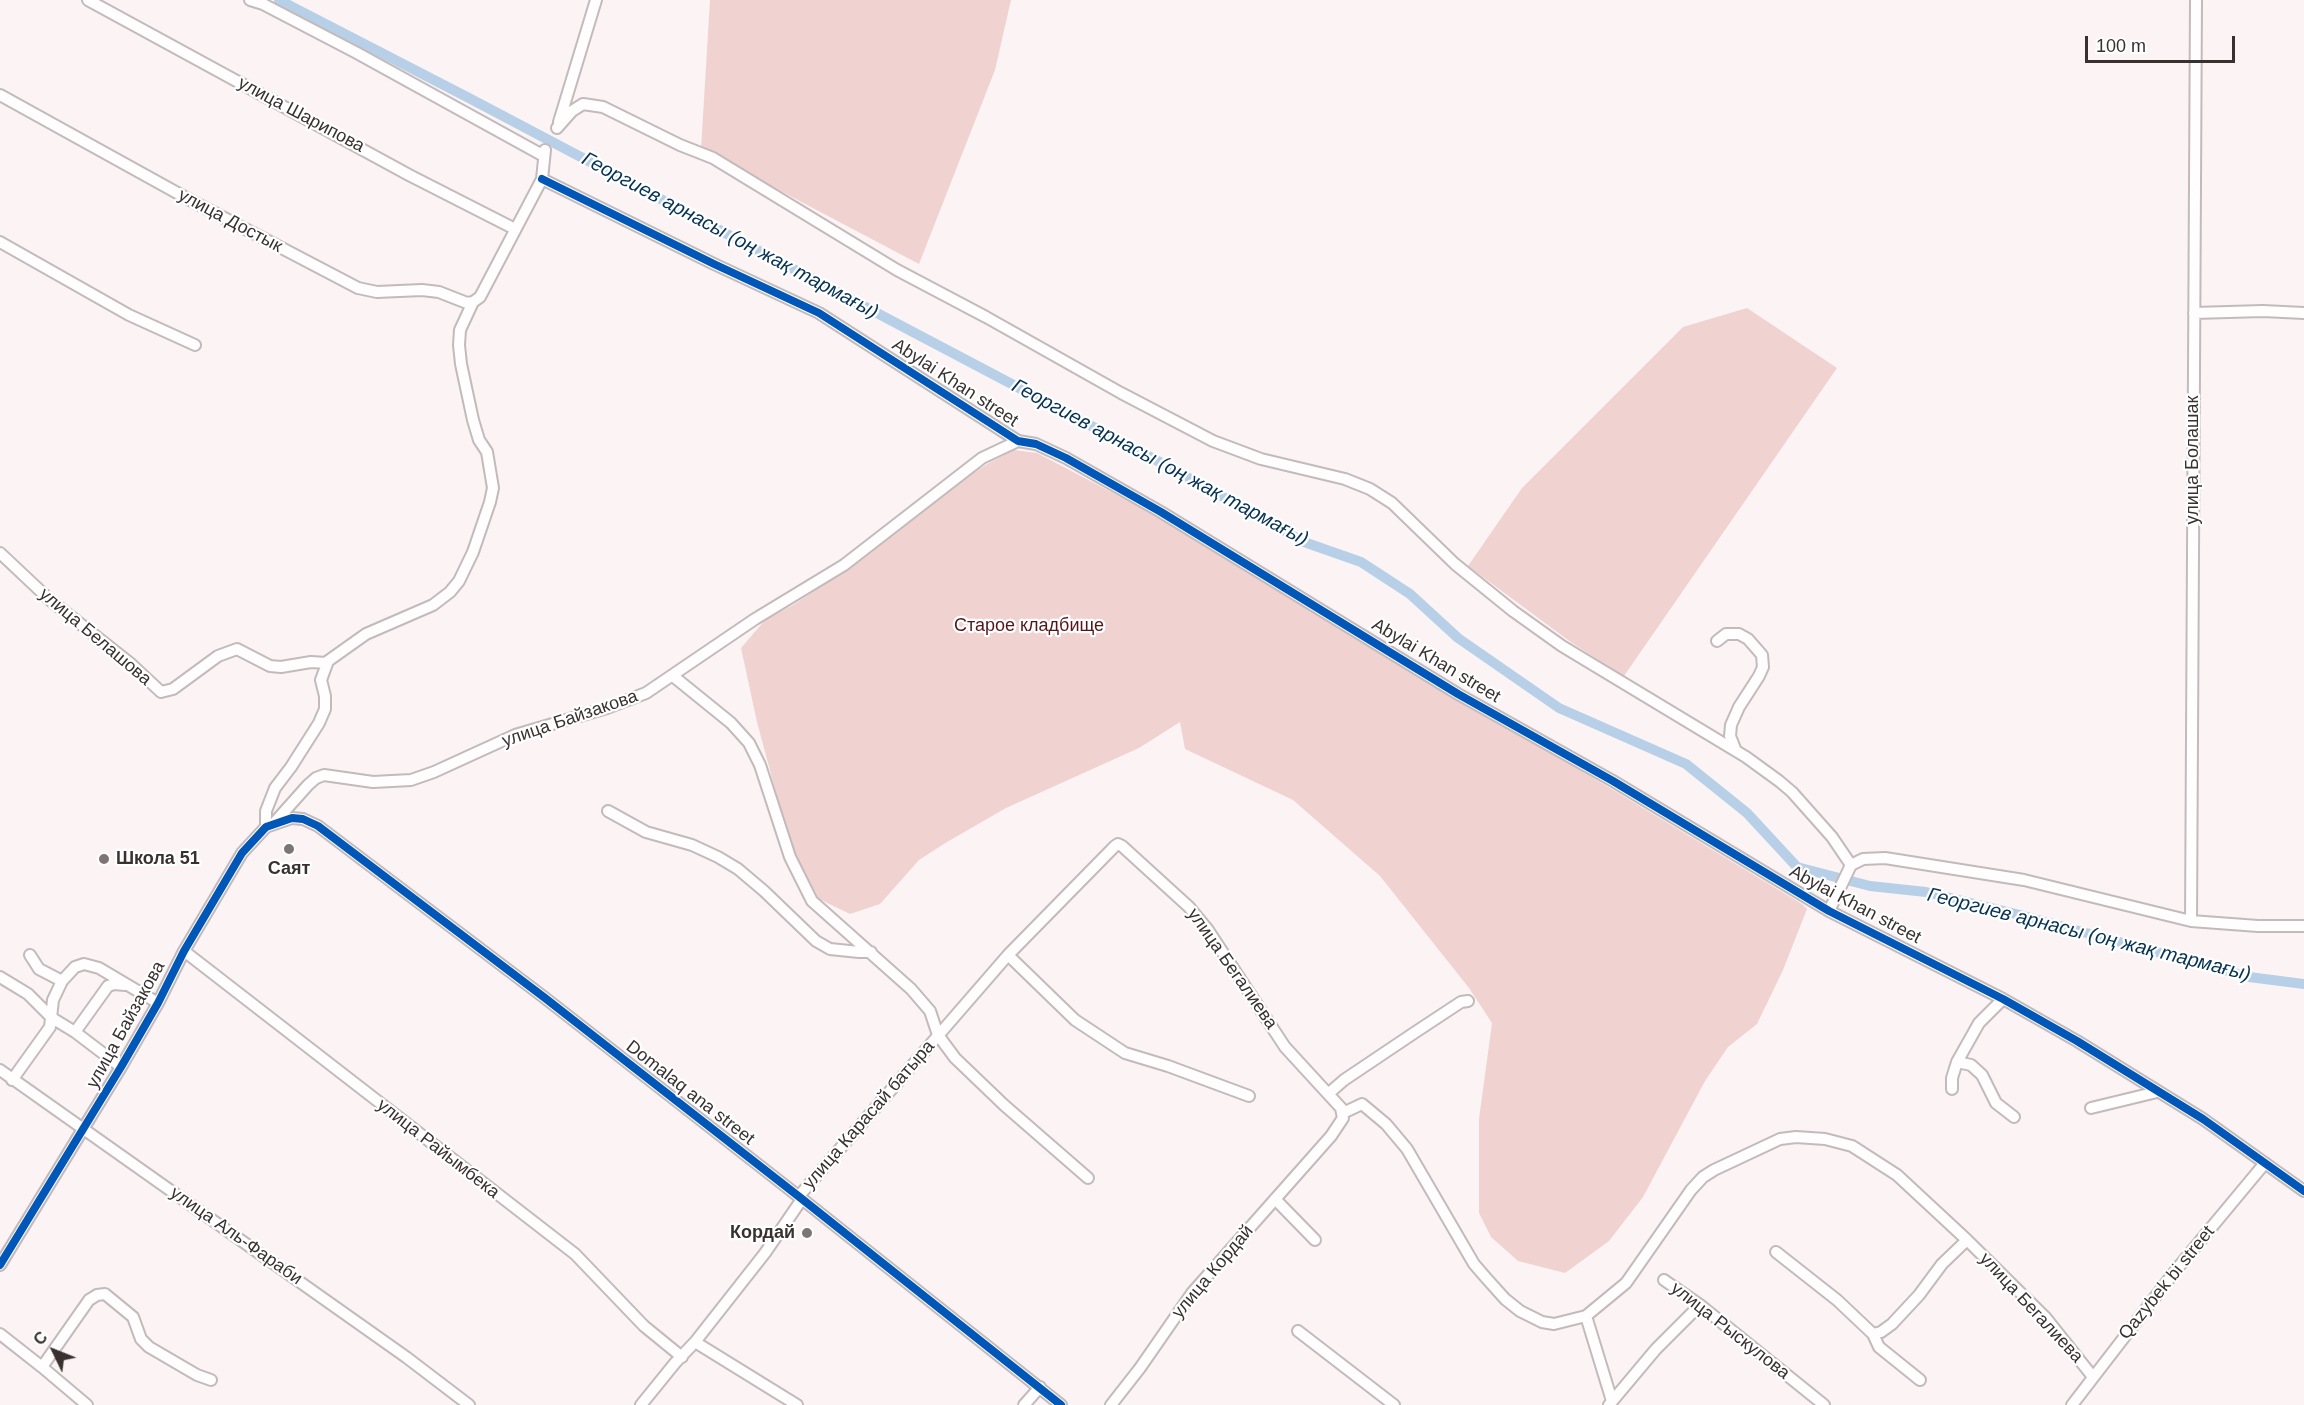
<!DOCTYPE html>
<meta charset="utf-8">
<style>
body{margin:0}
#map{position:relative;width:2304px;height:1405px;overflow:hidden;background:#fcf4f4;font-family:Helvetica,sans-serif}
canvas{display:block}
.north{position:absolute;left:24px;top:1321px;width:60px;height:60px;-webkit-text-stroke:4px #fff;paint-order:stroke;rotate:313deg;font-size:16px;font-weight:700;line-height:24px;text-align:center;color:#393130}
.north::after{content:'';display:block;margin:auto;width:21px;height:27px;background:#393130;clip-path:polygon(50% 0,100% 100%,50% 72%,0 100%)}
.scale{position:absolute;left:2085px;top:36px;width:150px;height:27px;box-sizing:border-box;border:3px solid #393130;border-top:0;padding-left:8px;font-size:18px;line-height:21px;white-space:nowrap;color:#393130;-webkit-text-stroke:4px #fff;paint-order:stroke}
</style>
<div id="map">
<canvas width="2304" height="1405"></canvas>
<div class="north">С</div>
<div class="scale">100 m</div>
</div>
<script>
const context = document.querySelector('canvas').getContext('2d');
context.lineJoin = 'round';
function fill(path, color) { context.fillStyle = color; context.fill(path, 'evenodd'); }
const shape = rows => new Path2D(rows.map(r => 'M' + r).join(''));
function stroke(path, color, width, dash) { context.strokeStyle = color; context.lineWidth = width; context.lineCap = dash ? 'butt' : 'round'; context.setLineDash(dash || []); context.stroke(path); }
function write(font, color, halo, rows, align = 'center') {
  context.font = font + ' Helvetica,sans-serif'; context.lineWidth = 4.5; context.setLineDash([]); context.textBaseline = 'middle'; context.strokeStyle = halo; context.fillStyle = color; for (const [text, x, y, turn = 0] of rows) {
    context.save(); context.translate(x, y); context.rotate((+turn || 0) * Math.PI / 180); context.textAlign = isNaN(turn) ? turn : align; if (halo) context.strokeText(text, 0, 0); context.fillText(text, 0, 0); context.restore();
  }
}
fill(shape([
 [710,0,1011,0,995,70,919,264,701,149],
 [1747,308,1837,368,1624,676,1572,643,1468,566,1522,488,1683,327],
 [1014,450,1037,453,1174,525,1802,904,1807,909,1783,970,1757,1024,1728,1047,1705,1081,1643,1197,1609,1241,1565,1273,1518,1261,1491,1237,1479,1213,1479,1119,1492,1023,1469,988,1380,876,1293,800,1185,749,1180,722,1139,748,1006,808,947,842,919,860,880,904,850,914,819,899,789,841,757,722,741,648,765,620,793,605,840,574,953,486,989,463]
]), '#f0d2d1');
stroke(shape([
 [279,0,467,97,1173,469,1304,542,1361,562,1410,594,1458,638,1559,708,1686,764,1747,813,1797,867,1870,886,1926,892,2020,915,2249,977,2304,984]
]), '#b8d0e7', 10);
const minor = shape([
 [88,0,409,175,515,229],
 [250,0,263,4,357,53,544,156],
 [0,95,190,200,358,288,377,292,422,290,439,292,467,303,473,302],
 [559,122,596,0],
 [557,128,572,111,583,104,603,107,680,145,713,158,897,270,986,317,1121,393,1213,441,1261,459,1345,479,1370,489,1392,503,1455,564,1513,611,1562,646,1746,757,1779,781,1792,792,1832,837,1851,865],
 [542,179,714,264,819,313,1018,441,1036,444,1066,458,1161,512,1458,694,1613,781,1829,911,2003,999,2077,1041,2203,1119,2304,1191],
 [0,242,129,315,195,345],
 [2194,313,2263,311,2304,313],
 [0,553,50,600,131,664,161,692,173,689,218,656,237,649,270,666,281,667,311,662,327,663],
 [1717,641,1726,634,1739,634,1748,639,1762,655,1763,667,1759,676,1739,707,1731,725,1730,736,1736,751],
 [673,676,731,723,749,743,760,765,790,857,812,901,911,989,930,1011,938,1035,955,1058,1004,1105,1088,1178],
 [608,811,646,832,692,845,718,857,738,869,764,891,816,941,830,949,859,952,871,952],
 [275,822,308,785,316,778,324,775,373,782,411,780,434,772,515,735,607,708,646,693,755,619,844,565,982,458,1018,441],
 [266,827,266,811,275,788,291,767,319,723,325,709,325,696,321,680,328,661,366,634,433,605,450,592,459,581,473,552,490,502,493,488,487,452,479,440,473,420,461,364,459,345,460,330,473,302,480,297,542,179,545,150],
 [1829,911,1851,865,1863,859,1885,858,2024,880,2191,921,2258,926,2304,926],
 [2191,921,2196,0],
 [184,951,575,1254,644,1326,682,1357],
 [30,955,39,969,62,981],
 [1008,955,1075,1020,1125,1053,1168,1066,1249,1096],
 [0,977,28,994,52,1018,75,1032,121,1067],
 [75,1032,108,986,114,984,125,985],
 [1957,1062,1971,1065,1982,1075,1996,1103,2014,1117],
 [0,1070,406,1357,469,1405],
 [12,1080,50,1027,53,1000,62,981,75,967,84,964,99,968,158,1003],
 [1952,1089,1952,1078,1957,1062,1979,1023,2003,999],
 [1328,1094,1344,1080,1414,1033,1461,1002,1468,1001],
 [2091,1108,2157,1092],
 [1343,1113,1362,1104,1386,1124,1407,1149,1474,1264,1487,1279,1505,1299,1520,1311,1542,1322,1554,1324,1586,1316,1626,1283,1691,1190,1703,1177,1714,1170,1780,1139,1796,1137,1825,1139,1852,1146,1897,1175,1967,1240,2046,1318,2093,1377],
 [799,1196,1008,955,1115,846,1118,844,1122,846,1189,907,1208,930,1285,1047,1341,1108,1343,1118,1331,1136,1192,1293,1140,1368,1111,1405],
 [1275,1199,1315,1240],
 [1776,1252,1837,1300,1873,1334,1881,1332,1892,1324,1919,1295,1942,1264,1967,1240],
 [0,1265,121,1067,158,1003,184,951,242,853,266,827,292,818,303,819,318,826,545,998,802,1199,1061,1405],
 [1664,1280,1700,1305,1824,1405],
 [1586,1316,1612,1401],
 [1298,1331,1394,1405],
 [0,1334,42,1367,87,1405],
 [1873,1334,1879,1347,1920,1380],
 [695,1342,797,1405],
 [42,1367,89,1300,97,1295,105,1294,133,1317,141,1339,149,1347,197,1375,211,1380],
 [641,1405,675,1363,695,1342,765,1253,802,1199],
 [1024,1405,1040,1387],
 [1609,1405,1656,1349,1700,1305],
 [2072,1405,2176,1270,2265,1163]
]);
stroke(minor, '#c3bbbb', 14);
stroke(minor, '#fffdfd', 10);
stroke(shape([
 [542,179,714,264,819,313,1018,441,1036,444,1066,458,1161,512,1458,694,1613,781,1829,911,2003,999,2077,1041,2203,1119,2304,1191],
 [0,1265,121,1067,158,1003,184,951,242,853,266,827,292,818,303,819,318,826,545,998,802,1199,1061,1405]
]), '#0057b8', 8);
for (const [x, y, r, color] of [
 [289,849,6,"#7d7575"],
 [104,859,6,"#7d7575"],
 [807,1233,6,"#7d7575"]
]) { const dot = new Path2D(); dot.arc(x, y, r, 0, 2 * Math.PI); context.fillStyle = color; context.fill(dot); stroke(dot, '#fff', 2); }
write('18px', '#393130', '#fff', [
 ["улица Шарипова",301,115,28],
 ["улица Достык",230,221,28],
 ["Abylai Khan street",955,383,33],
 ["улица Болашак",2193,460,-90],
 ["улица Белашова",95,637,40],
 ["Abylai Khan street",1436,661,31],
 ["улица Байзакова",570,719,-19],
 ["Abylai Khan street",1855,905,28],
 ["улица Бегалиева",1232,969,55],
 ["улица Байзакова",126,1025,-61],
 ["Domalaq ana street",690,1093,38],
 ["улица Карасай батыра",869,1115,-49],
 ["улица Райымбека",438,1149,38],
 ["улица Аль-Фараби",236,1236,35],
 ["улица Кордай",1213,1272,-50],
 ["Qazybek bi street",2167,1283,-51],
 ["улица Бегалиева",2031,1308,47],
 ["улица Рыскулова",1730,1331,38]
]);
write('18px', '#55161a', '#fff', [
 ["Старое кладбище",1029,626]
]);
write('bold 18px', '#393130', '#fff', [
 ["Школа 51",116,859],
 ["Саят",289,869,"center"],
 ["Кордай",795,1233,"right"]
], 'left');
write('italic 20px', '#063353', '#fff', [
 ["Георгиев арнасы (оң жақ тармағы)",730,236,28],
 ["Георгиев арнасы (оң жақ тармағы)",1160,463,28],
 ["Георгиев арнасы (оң жақ тармағы)",2089,935,14]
]);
</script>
